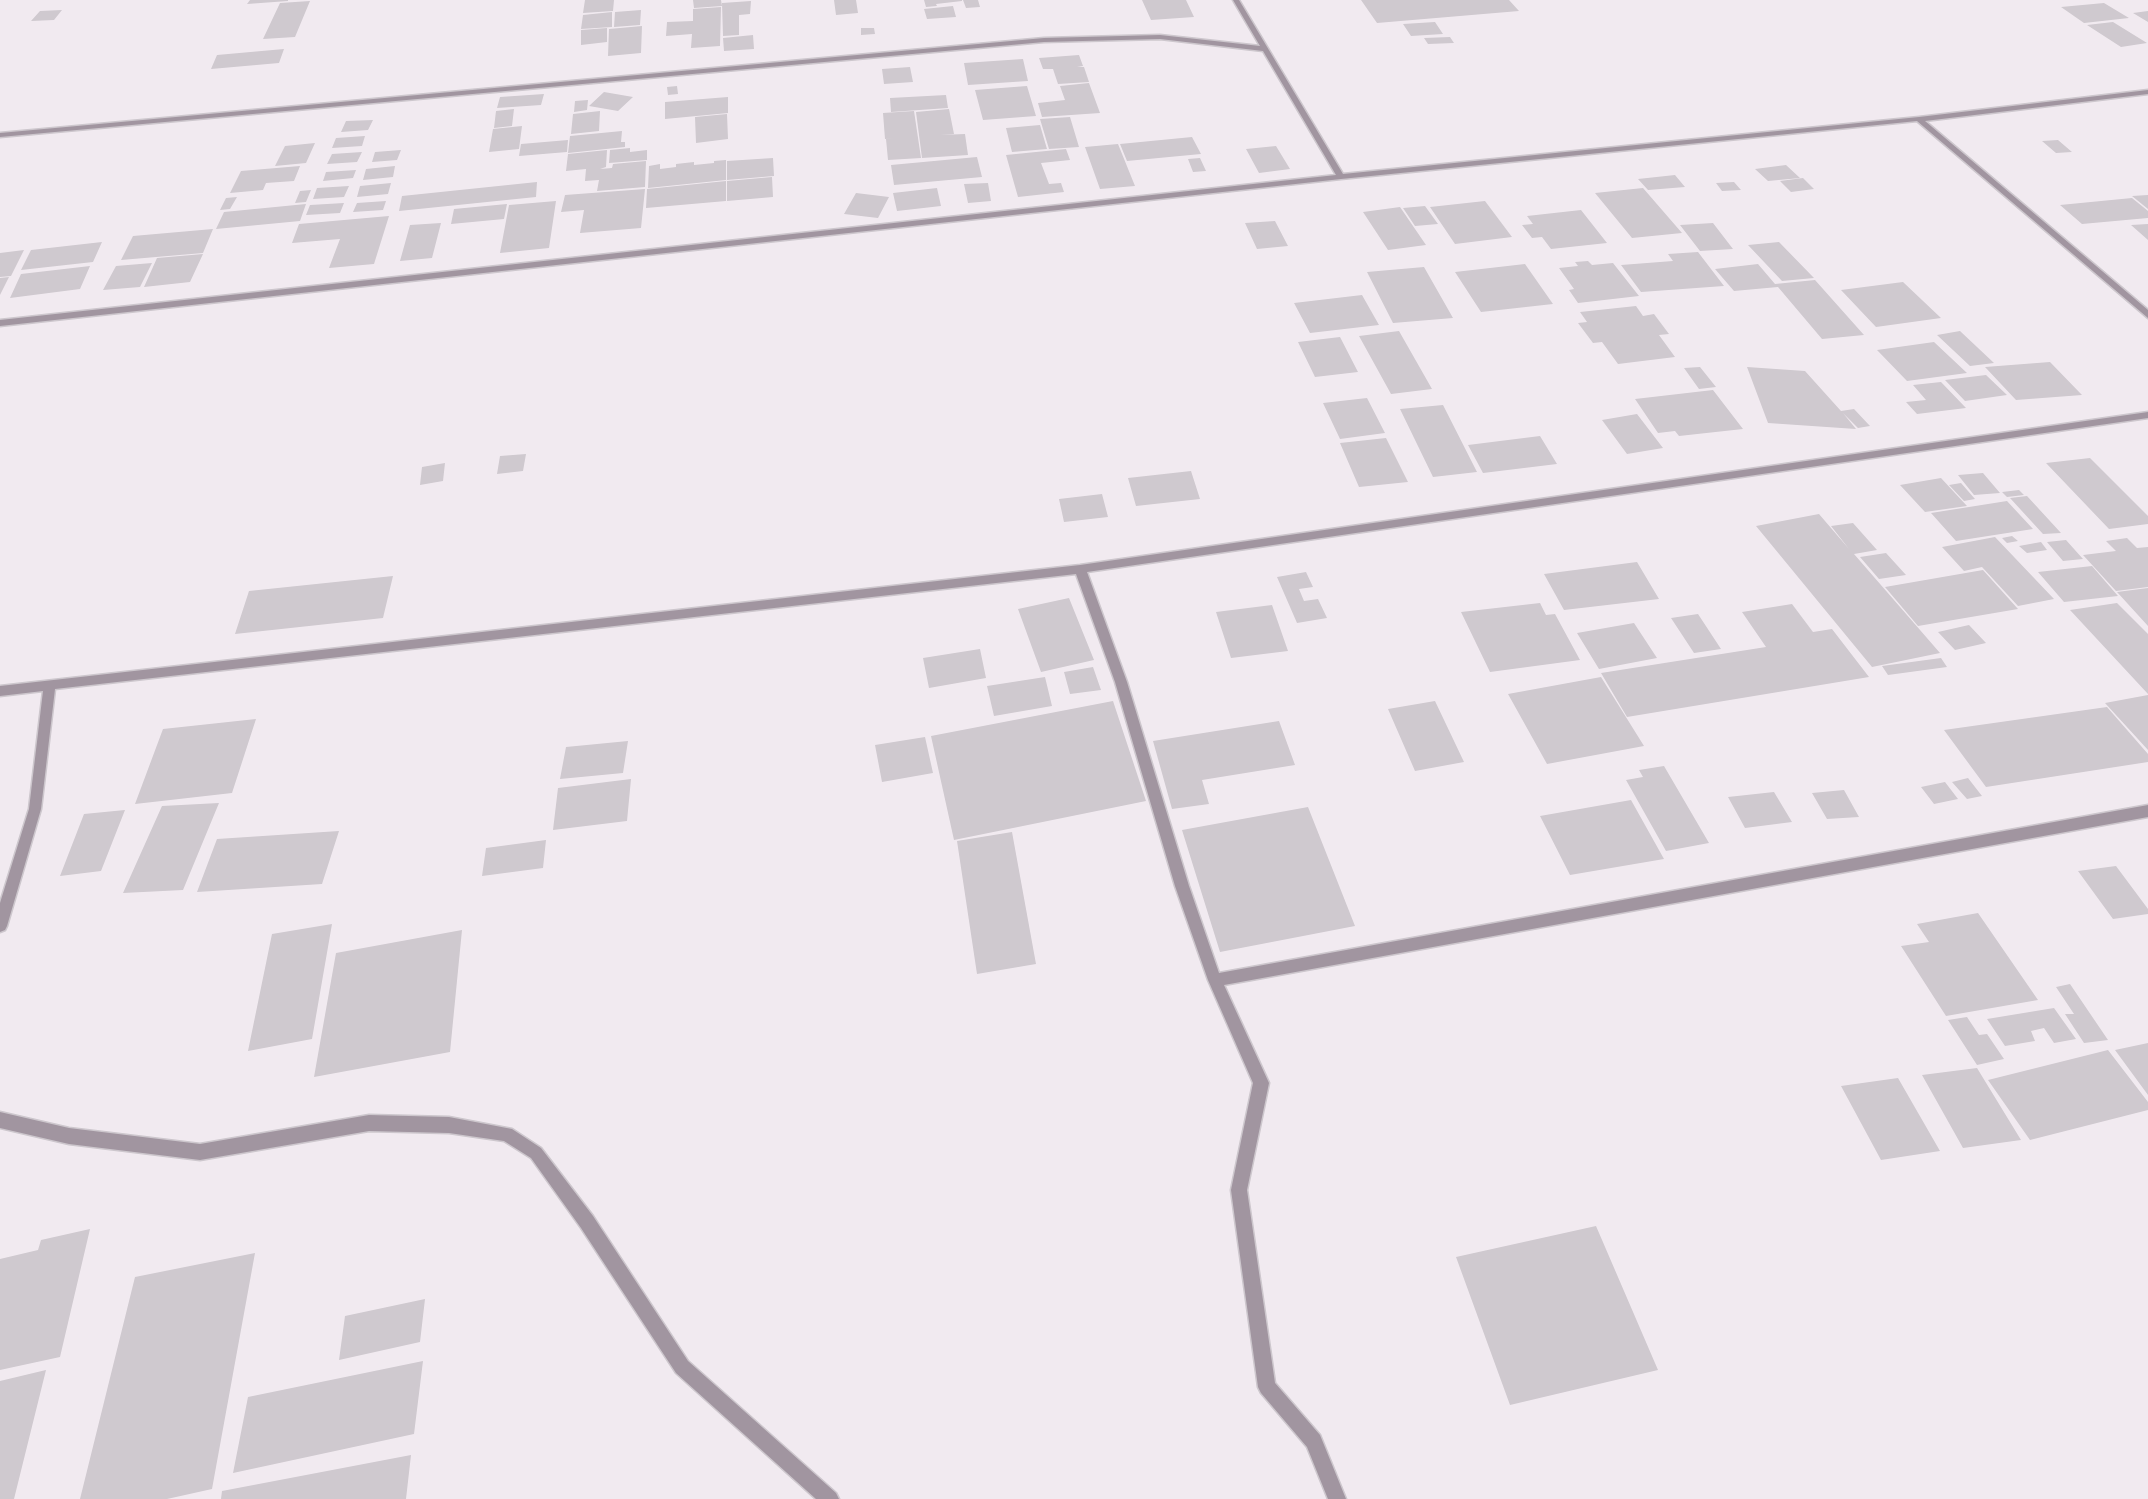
<!DOCTYPE html>
<style>
body{margin:0}
canvas{display:block;background:#f1eaf0}
</style>
<canvas width="2148" height="1499"></canvas>
<script>
const context = document.querySelector('canvas').getContext('2d');
context.lineJoin = 'round';
function fill(path, color) { context.fillStyle = color; context.fill(path, 'evenodd'); }
const shape = rows => new Path2D(rows.map(r => 'M' + r).join(''));
function stroke(path, color, width, dash) { context.strokeStyle = color; context.lineWidth = width; context.lineCap = dash ? 'butt' : 'round'; context.setLineDash(dash || []); context.stroke(path); }
fill(shape([
 [250,0,288,0,288,1,247,4],
 [585,0,614,0,613,11,583,13],
 [693,0,721,0,722,6,694,8],
 [834,0,856,0,858,13,836,15],
 [924,0,962,0,962,1,936,4,937,6,926,7],
 [963,0,978,0,980,7,966,8],
 [1142,0,1186,0,1194,17,1151,20],
 [1361,0,1509,0,1519,11,1377,23],
 [310,1,295,37,263,39,280,3],
 [751,1,750,14,739,15,739,35,723,36,722,3],
 [2104,3,2129,18,2084,23,2061,7],
 [953,6,956,17,927,19,924,9],
 [721,7,720,46,691,48,692,34,666,36,667,22,693,21,693,9],
 [62,10,54,20,31,21,40,11],
 [641,10,640,25,614,27,615,12],
 [2148,11,2148,22,2133,13],
 [612,12,612,27,581,29,583,15],
 [1435,22,1443,34,1411,36,1403,24],
 [2113,22,2147,43,2121,47,2087,25],
 [642,26,641,53,608,56,609,29],
 [607,28,607,42,581,45,581,30],
 [861,28,874,28,875,34,861,35],
 [753,35,754,49,724,51,723,38],
 [1450,37,1454,43,1428,44,1424,38],
 [284,49,279,63,211,69,217,55],
 [1079,55,1083,66,1077,67,1084,67,1089,82,1058,84,1053,69,1043,69,1039,58],
 [1023,59,1028,81,968,85,964,63],
 [910,67,913,82,884,84,882,69],
 [1089,83,1100,113,1042,117,1038,103,1065,100,1060,86],
 [677,86,678,94,668,95,667,87],
 [1027,86,1036,116,983,120,975,90],
 [604,92,633,97,618,111,589,106],
 [544,94,541,105,497,108,500,97],
 [946,95,948,108,891,112,890,98],
 [728,97,728,113,665,119,665,102],
 [588,100,587,110,574,112,575,101],
 [514,109,512,126,494,128,496,111],
 [949,109,954,134,940,135,965,134,968,155,922,158,916,112],
 [600,111,599,131,571,134,573,114],
 [914,111,921,158,888,160,886,139,898,138,885,139,883,113],
 [727,114,728,139,696,143,695,117],
 [1070,117,1079,147,1049,149,1040,119],
 [373,120,368,130,341,132,346,121],
 [1040,125,1047,149,1012,152,1006,128],
 [522,126,519,149,489,152,493,129],
 [622,131,621,142,625,142,625,147,568,153,570,136],
 [365,136,362,146,332,148,336,138],
 [1192,137,1201,154,1127,161,1120,144],
 [568,140,567,152,519,156,521,144],
 [2058,140,2072,152,2056,153,2042,141],
 [315,143,306,163,275,166,285,146],
 [1118,144,1135,186,1100,189,1085,147],
 [1276,146,1290,169,1259,173,1246,149],
 [630,148,630,152,647,150,647,160,609,163,610,150],
 [1066,149,1070,160,1041,163,1049,184,1061,183,1064,192,1018,197,1006,155],
 [401,150,397,160,372,162,375,152],
 [607,150,606,167,600,169,612,168,613,164,646,161,645,187,597,191,599,180,585,181,586,169,566,171,568,154],
 [362,152,357,162,327,164,332,154],
 [977,157,982,177,894,185,891,165],
 [773,158,774,176,727,180,727,161],
 [1200,158,1206,171,1193,172,1188,159],
 [726,160,726,180,648,188,649,166,660,164,660,169,676,167,676,164,694,162,694,165,714,163,714,161],
 [1786,165,1800,178,1768,181,1755,169],
 [300,166,294,181,266,183,263,190,230,193,241,171],
 [395,166,393,177,363,180,366,169],
 [356,170,353,178,323,181,326,172],
 [1675,175,1685,187,1648,190,1638,179],
 [772,177,773,197,727,201,727,181],
 [1803,178,1814,189,1791,192,1780,181],
 [726,181,726,201,646,208,647,189],
 [537,182,536,197,399,211,402,196],
 [1734,182,1741,190,1722,191,1716,183],
 [391,183,388,194,357,197,360,186],
 [988,183,991,201,968,203,964,184],
 [349,186,344,197,313,199,317,188],
 [937,188,941,206,897,211,893,193],
 [1643,188,1682,233,1632,238,1595,193],
 [645,189,641,228,580,233,584,210,561,212,565,195],
 [311,190,306,202,295,203,300,191],
 [856,193,889,197,878,218,844,214],
 [2148,195,2148,209,2132,196],
 [237,197,230,209,220,210,226,198],
 [2132,198,2148,211,2148,218,2082,224,2060,205],
 [386,201,383,210,353,212,357,203],
 [556,201,549,248,500,253,509,205],
 [1485,201,1512,237,1455,244,1430,207],
 [344,203,340,213,306,215,310,205],
 [306,204,300,221,216,229,224,212],
 [507,204,504,219,451,224,454,209],
 [1425,206,1438,224,1415,226,1403,208],
 [1400,207,1426,245,1388,250,1363,212],
 [1581,210,1607,243,1551,249,1542,237,1532,238,1522,225,1533,224,1527,216],
 [389,216,374,264,329,268,340,239,292,243,299,224],
 [1275,221,1288,246,1257,249,1245,223],
 [441,223,432,258,400,261,410,225],
 [1713,223,1733,249,1700,251,1680,225],
 [2148,224,2148,240,2131,225],
 [213,229,203,253,121,260,133,236],
 [102,242,93,262,21,270,31,250],
 [1779,242,1814,278,1782,281,1748,245],
 [24,250,11,276,0,277,0,253],
 [1698,252,1724,286,1641,292,1621,265,1673,261,1668,254],
 [203,254,190,282,144,287,157,258],
 [1588,261,1592,265,1613,263,1639,296,1578,303,1569,290,1574,289,1559,268,1578,266,1575,262],
 [152,263,140,287,103,290,116,266],
 [1525,264,1553,304,1481,312,1455,272],
 [1758,264,1775,284,1815,280,1864,335,1822,339,1778,287,1734,291,1715,269],
 [90,266,80,289,10,298,21,274],
 [1424,267,1453,318,1393,323,1367,272],
 [9,277,0,295,0,278],
 [1903,282,1941,318,1876,327,1841,290],
 [1362,295,1379,325,1310,333,1294,303],
 [1636,306,1643,316,1654,314,1669,334,1659,335,1675,357,1618,364,1602,342,1593,343,1578,323,1587,322,1580,312],
 [1399,331,1432,389,1391,394,1359,336],
 [1960,331,1994,363,1970,366,1937,335],
 [1340,337,1358,372,1315,377,1298,342],
 [1934,342,1967,373,1907,381,1877,350],
 [2050,362,2082,395,2016,400,1985,367],
 [1700,367,1716,387,1699,389,1684,368],
 [1747,367,1805,371,1841,411,1854,409,1870,426,1858,428,1843,413,1856,429,1768,423],
 [1986,375,2007,395,1965,401,1945,380],
 [1941,382,1966,408,1917,414,1906,402,1926,400,1913,385],
 [1713,390,1743,429,1679,436,1675,431,1658,433,1635,399],
 [1367,398,1385,433,1340,439,1323,403],
 [1443,405,1477,472,1433,477,1400,409],
 [1637,414,1663,448,1627,454,1602,420],
 [1540,436,1557,464,1483,473,1468,445],
 [1386,438,1408,482,1359,487,1340,443],
 [526,454,523,471,497,474,500,456],
 [2090,458,2148,516,2148,524,2109,529,2046,463],
 [445,463,443,481,420,485,422,467],
 [1191,471,1200,499,1136,506,1128,478],
 [1983,473,2000,493,1974,495,1958,475],
 [1941,478,1967,506,1925,512,1900,485],
 [1961,483,1975,499,1964,501,1949,485],
 [2019,490,2024,495,2007,497,2002,492],
 [1102,494,1108,517,1064,522,1059,499],
 [2027,496,2061,533,2043,534,2010,498],
 [2007,501,2033,529,1956,541,1931,513],
 [1819,514,1849,549,1831,526,1853,523,1877,550,1854,554,1940,653,1872,667,1756,526],
 [2012,536,2018,541,2007,543,2002,538],
 [1995,537,2054,599,2018,606,1982,567,1964,571,1942,547],
 [2127,538,2137,548,2148,547,2148,587,2116,591,2083,555,2116,551,2106,541],
 [2066,540,2083,559,2063,561,2047,542],
 [2041,542,2047,550,2027,553,2019,546],
 [1886,553,1906,575,1879,579,1860,557],
 [1637,562,1659,599,1564,610,1544,574],
 [2092,566,2118,596,2064,602,2038,572],
 [1983,570,2018,609,1918,626,1885,587],
 [1306,572,1313,587,1299,589,1304,601,1318,599,1327,618,1297,623,1277,577],
 [393,576,383,618,235,634,249,591],
 [2148,588,2148,626,2117,592],
 [1069,598,1094,660,1041,672,1018,609],
 [1540,603,1546,615,1555,614,1580,660,1490,672,1461,612],
 [2117,603,2148,634,2148,694,2070,610],
 [1792,604,1813,632,1832,629,1869,677,1627,717,1601,673,1766,647,1742,612],
 [1272,605,1288,651,1231,658,1216,612],
 [1698,614,1721,649,1694,653,1671,618],
 [1634,623,1657,658,1599,669,1577,633],
 [1969,625,1986,643,1955,650,1938,632],
 [980,649,986,678,929,688,923,658],
 [1941,658,1947,667,1888,675,1882,666],
 [1093,667,1101,690,1070,694,1064,672],
 [1045,677,1052,706,994,716,987,686],
 [1601,677,1644,746,1547,764,1508,694],
 [2148,695,2148,750,2105,703],
 [1113,701,1146,801,954,840,931,736],
 [1435,701,1464,762,1415,771,1388,709],
 [2107,707,2148,754,2148,762,1986,787,1944,730],
 [256,719,232,793,135,804,163,729],
 [1279,721,1295,765,1202,780,1209,804,1172,809,1153,741],
 [925,737,933,773,882,782,875,745],
 [628,741,623,773,560,779,566,747],
 [1664,766,1709,843,1666,851,1626,780,1643,777,1639,770],
 [1968,778,1982,796,1967,799,1952,782],
 [631,779,627,821,553,830,558,788],
 [1945,782,1958,799,1934,804,1921,787],
 [1844,790,1859,817,1827,819,1812,793],
 [1774,792,1792,822,1745,828,1728,797],
 [1631,800,1664,859,1570,875,1540,816],
 [219,803,183,890,123,893,162,806],
 [1308,807,1355,926,1220,952,1182,830],
 [125,810,101,871,60,876,84,814],
 [339,831,322,884,197,892,217,839],
 [1012,832,1036,964,977,974,957,841],
 [546,840,543,868,482,876,486,848],
 [2116,866,2148,909,2148,914,2113,919,2078,871],
 [1978,913,2038,1000,1946,1016,1901,946,1929,942,1917,924],
 [332,924,312,1039,248,1051,272,934],
 [462,930,450,1052,314,1077,336,953],
 [2070,984,2108,1040,2084,1043,2065,1014,2074,1014,2056,987],
 [2054,1008,2076,1039,2054,1043,2044,1028,2031,1031,2035,1041,2005,1046,1987,1019],
 [1967,1017,1979,1035,1987,1034,2004,1059,1977,1065,1948,1020],
 [2148,1043,2148,1095,2115,1050],
 [2108,1050,2148,1102,2148,1110,2030,1140,1988,1080],
 [1977,1068,2021,1140,1963,1148,1922,1075],
 [1898,1078,1940,1151,1881,1160,1841,1086],
 [1596,1226,1658,1370,1510,1405,1456,1257],
 [90,1229,60,1357,0,1370,0,1259,38,1250,41,1240],
 [255,1253,212,1489,167,1499,80,1499,135,1277],
 [425,1299,420,1342,339,1360,345,1316],
 [423,1361,414,1434,233,1473,248,1397],
 [46,1370,14,1499,0,1499,0,1381],
 [411,1455,406,1499,221,1499,222,1491]
]), '#cfc9cf');
const street = shape([
 [1233,0,1239,0,1343,174,1919,117,2148,90,2148,94,1925,121,2148,310,2148,318,1917,121,1341,179,0,326,0,320,1336,175,1263,51,1160,39,1044,42,0,137,0,133,1044,38,1160,35,1260,46,1233,0],
 [2148,412,2148,418,1087,572,1127,682,1189,886,1219,973,2148,805,2148,817,1224,985,1269,1083,1247,1190,1275,1383,1320,1435,1346,1499,1328,1499,1307,1447,1261,1393,1258,1387,1231,1190,1253,1083,1208,980,1175,886,1115,682,1076,574,55,689,41,809,7,926,5,930,0,932,0,903,29,809,43,691,0,696,0,686,1080,565,2148,412],
 [0,1112,69,1128,200,1144,369,1115,449,1117,512,1129,541,1148,593,1216,688,1361,836,1493,839,1499,816,1499,676,1373,581,1228,531,1158,504,1141,449,1133,369,1131,200,1160,69,1144,0,1128,0,1112]
]);
stroke(street, '#cdc7cd', 3);
fill(street, '#a195a0');
</script>
